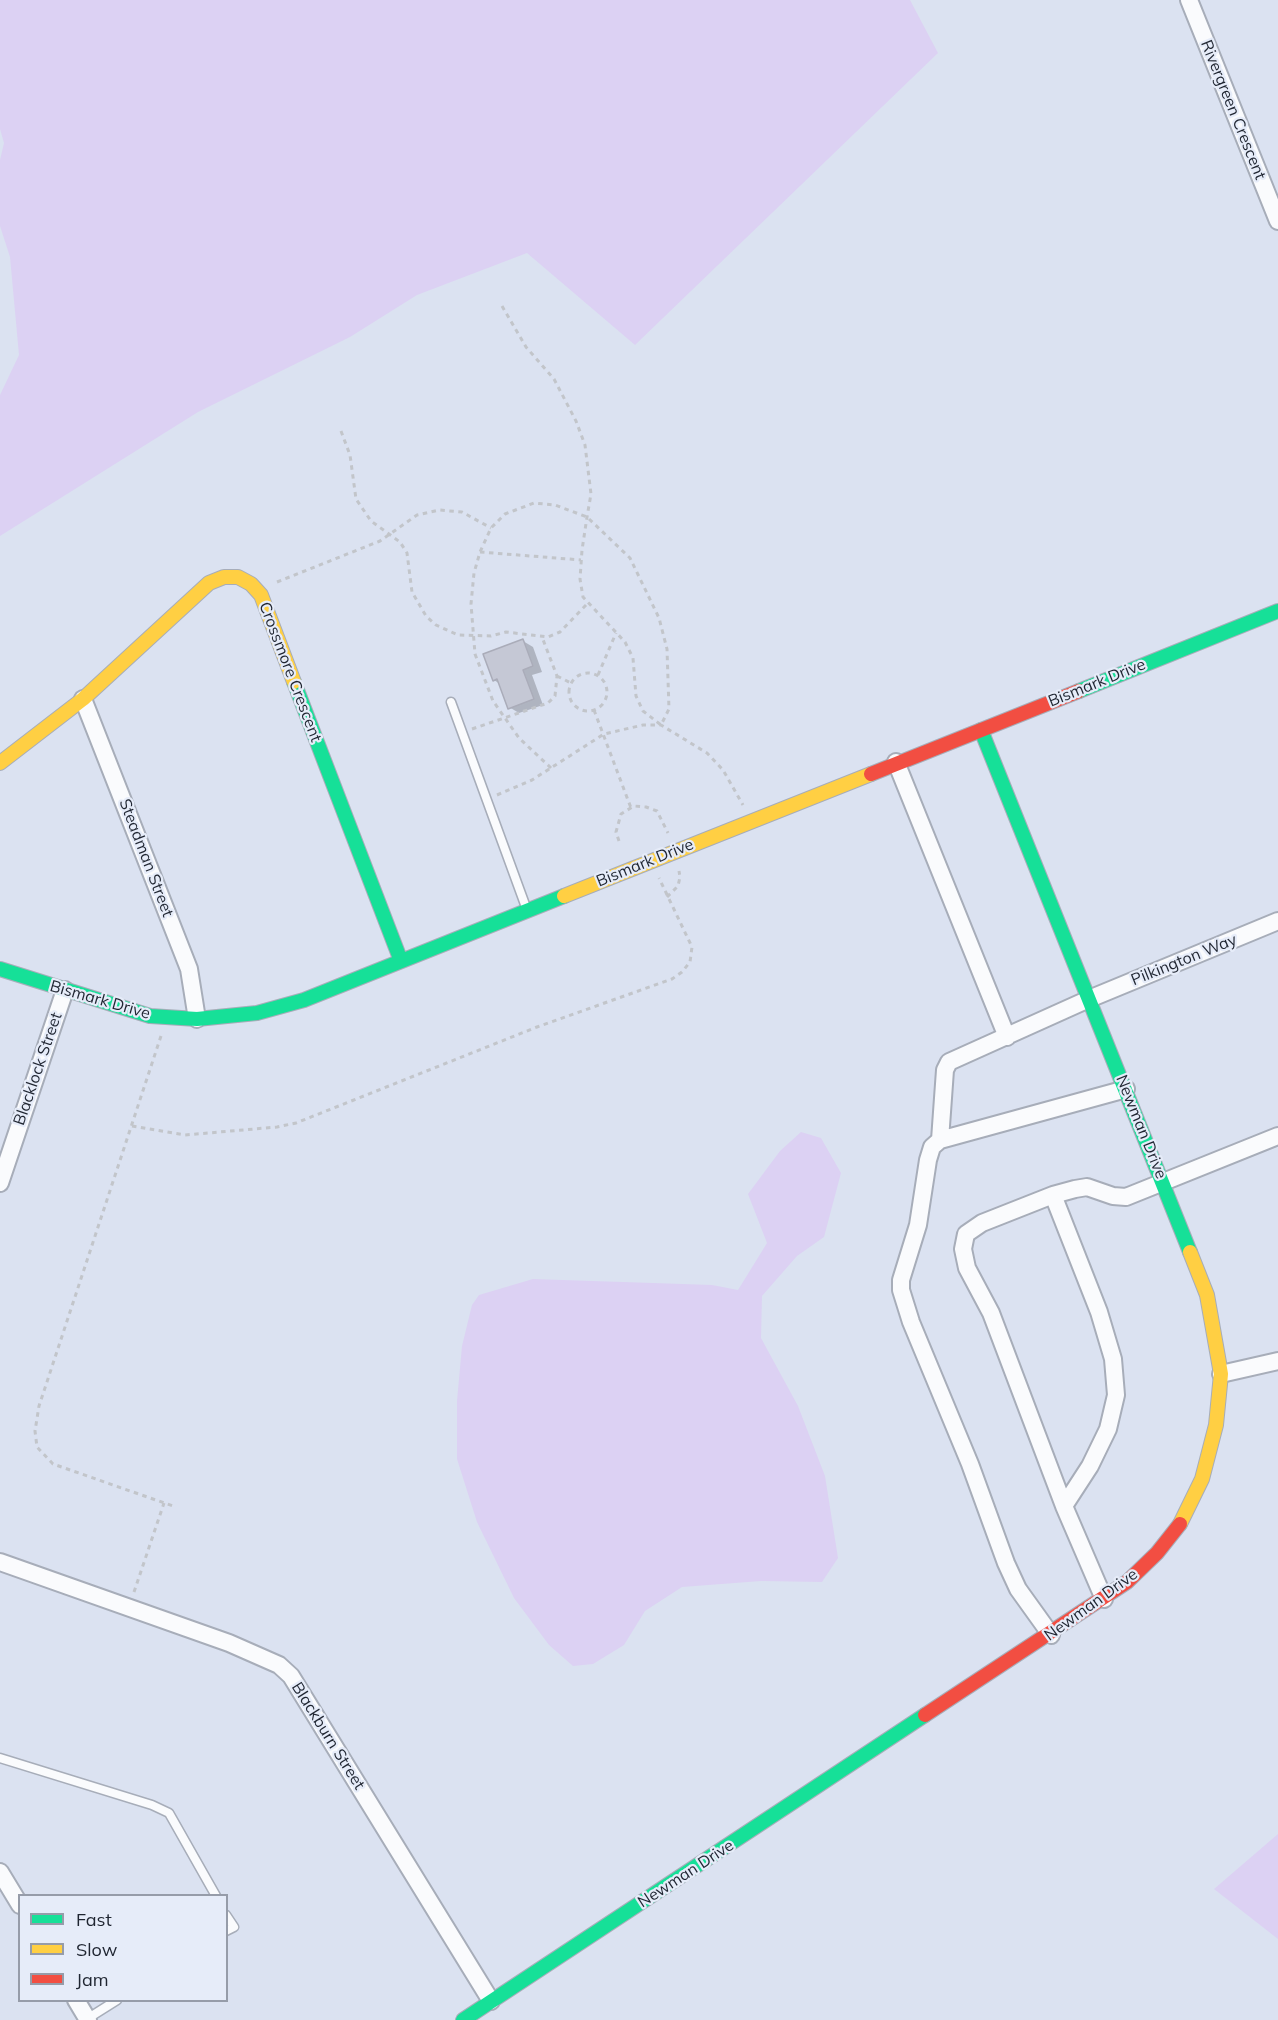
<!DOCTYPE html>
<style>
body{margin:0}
#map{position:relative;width:1278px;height:2020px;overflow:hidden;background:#dbe2f1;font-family:Mulish,sans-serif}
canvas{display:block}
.legend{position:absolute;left:18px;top:1894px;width:210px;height:108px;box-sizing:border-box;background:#e6ecf9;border:2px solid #969ca9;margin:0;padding:8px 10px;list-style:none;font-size:18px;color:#1f2531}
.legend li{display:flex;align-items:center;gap:12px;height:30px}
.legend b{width:30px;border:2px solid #969ca9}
</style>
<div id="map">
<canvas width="1278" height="2020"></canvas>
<ul class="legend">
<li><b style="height:8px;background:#16e098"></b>Fast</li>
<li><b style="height:8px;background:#ffcf43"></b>Slow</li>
<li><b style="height:8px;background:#f24e42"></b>Jam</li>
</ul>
</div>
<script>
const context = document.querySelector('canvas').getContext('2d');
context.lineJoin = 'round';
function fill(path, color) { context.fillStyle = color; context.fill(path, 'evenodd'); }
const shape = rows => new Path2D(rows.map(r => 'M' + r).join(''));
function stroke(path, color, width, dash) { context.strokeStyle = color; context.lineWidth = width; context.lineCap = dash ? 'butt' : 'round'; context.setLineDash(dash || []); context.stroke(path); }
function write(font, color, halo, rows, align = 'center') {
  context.font = font + ' Mulish,sans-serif'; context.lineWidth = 4.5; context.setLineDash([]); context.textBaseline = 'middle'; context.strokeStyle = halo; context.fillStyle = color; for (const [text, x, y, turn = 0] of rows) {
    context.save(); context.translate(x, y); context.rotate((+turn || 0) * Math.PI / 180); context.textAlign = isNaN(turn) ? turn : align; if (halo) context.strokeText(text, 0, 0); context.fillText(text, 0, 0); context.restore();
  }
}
fill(shape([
 [0,0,910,0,938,53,635,345,527,253,417,295,350,337,198,412,0,536,0,395,19,355,10,257,0,226,0,160,4,143,0,129],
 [801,1132,821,1138,841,1173,824,1237,797,1256,762,1296,761,1338,798,1406,825,1476,838,1558,822,1582,761,1581,682,1587,645,1611,624,1645,593,1664,573,1666,549,1645,514,1598,477,1522,457,1459,457,1401,462,1346,472,1305,479,1295,533,1279,712,1285,738,1290,767,1243,748,1194,780,1151],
 [1278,1834,1278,1939,1214,1889]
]), '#dcd1f3');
fill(shape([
 [523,641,533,647,542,672,532,675,543,705,519,713,509,707,500,684,494,680]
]), '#0003');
const building = shape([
 [523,639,533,666,523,670,534,699,508,709,497,679,493,681,483,654,523,639]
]);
fill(building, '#c5c8d5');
stroke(building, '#aaacb9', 1.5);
const lane = shape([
 [451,702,527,910],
 [0,1758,152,1805,169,1813,216,1896],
 [226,1915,234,1927,226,1931],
 [87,2019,117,2000]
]);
const street = shape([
 [1189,0,1278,221],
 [83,699,189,969,197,1019],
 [896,762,1007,1037],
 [940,1140,945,1070,949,1062,1089,999,1278,921],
 [0,1183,65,990],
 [1053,1195,1099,1312,1113,1359,1116,1395,1108,1429,1090,1466,1064,1506],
 [1221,1374,1278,1361],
 [0,1562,229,1643,279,1665,291,1676,491,2001],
 [1104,1599,1064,1506,991,1313,967,1268,963,1249,966,1234,982,1223,1053,1195,1075,1189,1087,1187,1113,1196,1126,1197,1278,1136],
 [1051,1635,1018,1589,1006,1563,970,1464,911,1322,901,1290,901,1280,918,1225,928,1160,932,1147,940,1140,1126,1089],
 [0,1872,20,1905],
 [76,2000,88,2020]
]);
const fast = shape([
 [294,682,401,961],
 [1079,691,1278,611],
 [981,730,1190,1252],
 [0,969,150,1016,197,1019,257,1013,304,1000,564,896],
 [463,2020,925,1715]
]);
const slow = shape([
 [0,763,83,699,209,583,224,577,238,577,251,584,261,595,294,682],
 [564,896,871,774],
 [1180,1524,1202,1479,1216,1425,1221,1374,1207,1295,1190,1252]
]);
const jam = shape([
 [871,774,1079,691],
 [925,1715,1127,1582,1157,1553,1180,1524]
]);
stroke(lane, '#a7adb9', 11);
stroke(street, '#a7adb9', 20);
stroke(fast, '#a7adb9', 16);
stroke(slow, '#a7adb9', 16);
stroke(jam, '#a7adb9', 16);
stroke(shape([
 [502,306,526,347,554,379,576,421,585,445,591,494,587,517,582,550,580,579,583,597,625,642,633,658,636,696,643,711,661,725,669,709,667,649,659,618,630,558,587,517,555,505,534,503,505,514,491,528,480,552,474,573,471,604,475,654,493,701,519,738,551,768],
 [341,431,350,455,356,499,371,521,400,542,407,553,412,592,426,616,436,625,458,635,491,636,506,632,548,637,560,632,588,603],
 [480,552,581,560],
 [277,582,380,541,417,515,439,510,462,512,491,528],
 '569 692a19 19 0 1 1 38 0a19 19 0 1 1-38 0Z',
 [598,675,616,633],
 [557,676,571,683],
 [594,710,631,808],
 [472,729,548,703,555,696,557,676,542,637],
 [497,795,532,780,604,734,643,725,661,725,707,753,723,770,743,805],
 [619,841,616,832,621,814,634,806,646,807,657,811,668,833],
 [667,897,678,886,680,877,679,871],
 [161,1036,39,1406,35,1431,37,1447,53,1464,173,1506],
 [132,1126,185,1135,277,1127,296,1123,537,1027,672,979,682,972,690,962,692,947,659,878],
 [134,1592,164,1503]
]), '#c2c5ca', 3, [4.5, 4.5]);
stroke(lane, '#fafbfd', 8);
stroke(street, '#fafbfd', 16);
stroke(fast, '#16e098', 14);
stroke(slow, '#ffcf43', 14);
stroke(jam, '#f24e42', 14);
write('16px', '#1f2531', '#e6ecf9', [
 ["Rivergreen Crescent",1233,110,68],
 ["Crossmore Crescent",290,672,69],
 ["Bismark Drive",1097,683,-22],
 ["Steadman Street",146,858,69],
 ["Bismark Drive",645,863,-22],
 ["Pilkington Way",1184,960,-22],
 ["Bismark Drive",100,1000,16],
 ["Blacklock Street",38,1069,-71],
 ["Newman Drive",1141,1127,68],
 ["Newman Drive",1091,1605,-36],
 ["Blackburn Street",328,1736,58],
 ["Newman Drive",686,1874,-33]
]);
</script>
